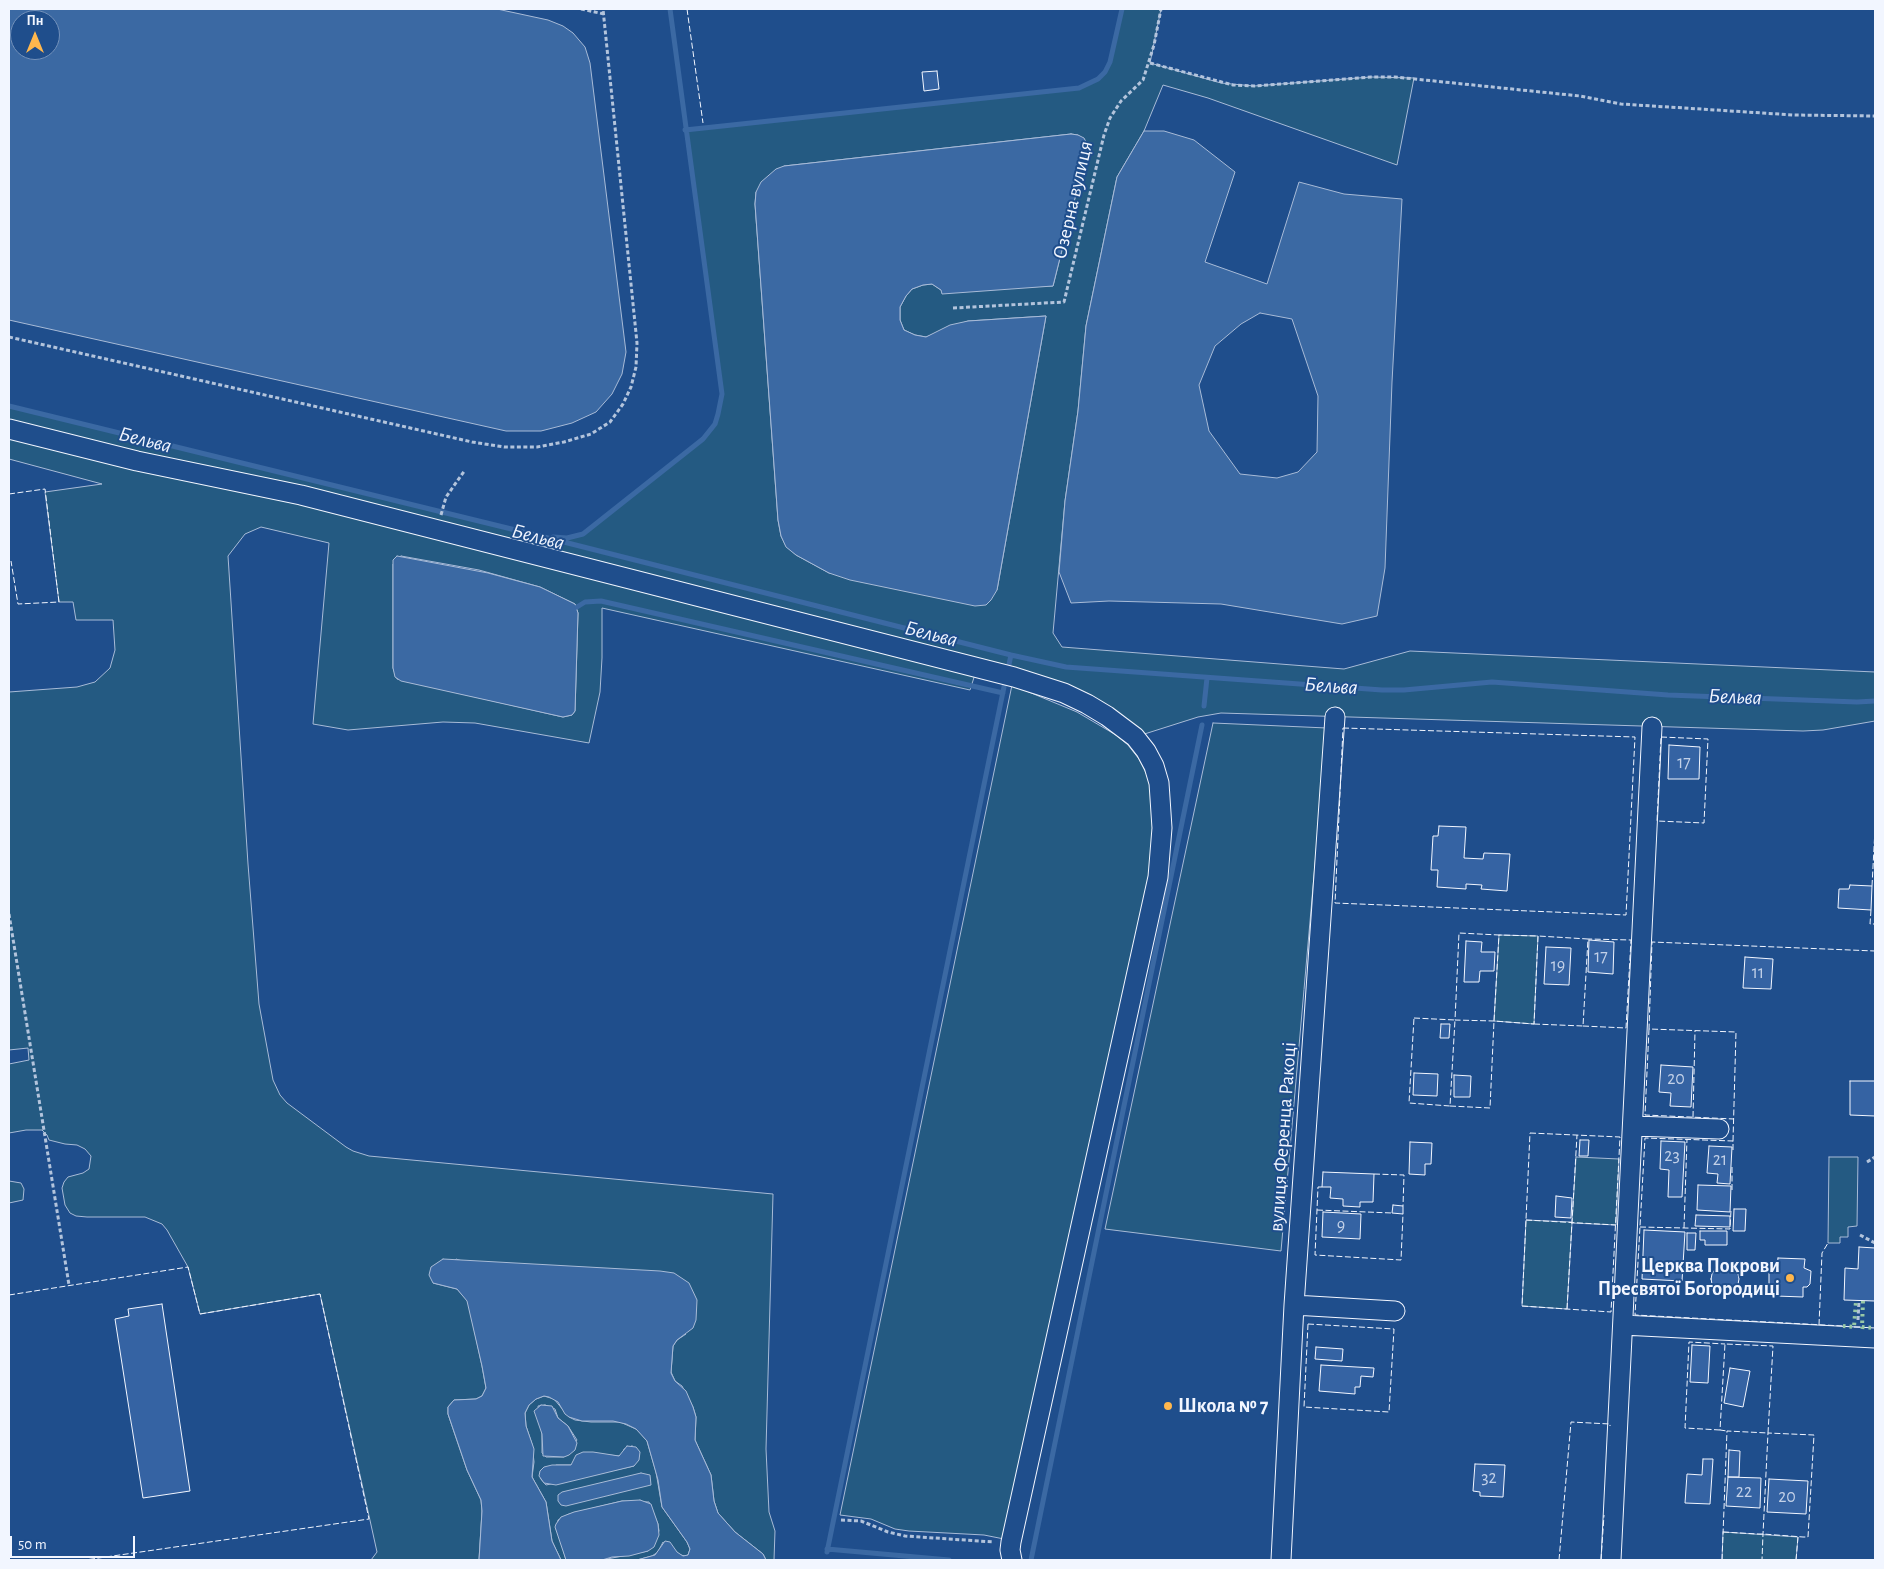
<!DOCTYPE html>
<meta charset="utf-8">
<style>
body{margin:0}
#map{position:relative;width:1884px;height:1569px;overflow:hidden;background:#1f4e8c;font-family:"Alegreya Sans",sans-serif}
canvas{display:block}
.frame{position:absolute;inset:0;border:10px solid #f2f6ff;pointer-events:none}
.north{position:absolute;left:10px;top:10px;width:50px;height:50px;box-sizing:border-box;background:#1f4e8c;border:1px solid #7391ba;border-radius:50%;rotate:0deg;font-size:14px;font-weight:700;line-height:20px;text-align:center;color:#f2f6ff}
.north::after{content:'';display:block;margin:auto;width:18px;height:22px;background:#ffb74d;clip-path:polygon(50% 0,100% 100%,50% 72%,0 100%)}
.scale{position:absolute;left:10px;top:1536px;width:125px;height:22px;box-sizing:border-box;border:2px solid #f2f6ff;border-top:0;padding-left:6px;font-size:15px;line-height:18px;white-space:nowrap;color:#f2f6ff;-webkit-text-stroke:4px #1f4e8c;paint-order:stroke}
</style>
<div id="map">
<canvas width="1884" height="1569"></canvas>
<div class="frame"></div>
<div class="north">Пн</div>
<div class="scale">50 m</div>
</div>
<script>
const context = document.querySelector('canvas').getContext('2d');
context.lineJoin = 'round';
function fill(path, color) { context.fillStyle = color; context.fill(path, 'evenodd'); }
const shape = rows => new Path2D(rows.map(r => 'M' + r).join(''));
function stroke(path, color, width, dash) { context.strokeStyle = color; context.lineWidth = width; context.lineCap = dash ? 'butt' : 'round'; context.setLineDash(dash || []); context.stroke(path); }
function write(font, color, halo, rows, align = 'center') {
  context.font = font + ' "Alegreya Sans",sans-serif'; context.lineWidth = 4; context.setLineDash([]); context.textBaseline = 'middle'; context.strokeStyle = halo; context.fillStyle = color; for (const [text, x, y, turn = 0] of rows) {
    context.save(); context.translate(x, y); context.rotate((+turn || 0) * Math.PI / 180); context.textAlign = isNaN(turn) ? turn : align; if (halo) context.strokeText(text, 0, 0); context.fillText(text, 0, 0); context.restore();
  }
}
const green = shape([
 [1122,9,1161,9,1150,63,1221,83,1254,86,1371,77,1414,78,1397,165,1208,98,1163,85,1144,131,1117,177,1086,326,1078,411,1065,501,1053,633,1062,647,1344,669,1410,651,1875,672,1875,721,1823,730,1803,731,1221,713,1198,717,1135,737,1122,726,977,668,970,690,602,608,602,658,600,692,589,743,475,723,443,722,348,730,313,724,329,543,261,527,245,534,228,556,248,864,259,1004,273,1080,280,1095,287,1103,346,1147,353,1151,369,1156,773,1194,766,1449,769,1512,775,1531,774,1560,766,1560,763,1554,735,1532,718,1513,714,1501,711,1475,695,1440,696,1417,693,1407,682,1386,675,1381,671,1372,673,1346,677,1340,686,1334,456,1259,433,1283,457,1289,468,1301,482,1366,486,1388,482,1396,476,1399,454,1400,448,1407,448,1414,467,1470,481,1500,482,1511,479,1560,371,1560,377,1552,320,1294,200,1314,188,1267,167,1230,162,1224,145,1217,87,1217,76,1216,70,1213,65,1205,62,1188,64,1182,68,1177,83,1173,89,1169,91,1156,85,1149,77,1145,65,1144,49,1140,47,1135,42,1130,26,1130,9,1133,9,1064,29,1060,28,1048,9,1050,9,692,77,687,95,682,110,668,115,650,113,620,76,620,73,602,59,602,45,492,102,484,9,459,9,406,540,536,567,538,582,534,703,439,715,424,718,414,722,394,685,130,1079,88,1098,79,1105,72,1110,62,1122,9],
 [1071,134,1078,135,1086,142,1086,154,1053,286,941,290,932,284,923,285,912,289,906,296,900,307,900,320,904,330,915,335,926,337,968,321,1046,316,997,590,829,573,796,555,786,546,781,536,778,520,755,204,756,192,784,166,1071,134],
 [401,556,479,570,540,587,575,604,578,613,575,711,572,715,563,717,397,679,393,668,393,564,401,556],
 [1012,685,1077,712,1116,735,1128,745,1139,759,1148,777,1153,798,1154,821,1151,874,1004,1539,984,1535,909,1531,895,1529,871,1519,840,1515,1012,685],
 [1213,723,1327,728,1281,1251,1105,1229,1213,723],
 [1499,935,1538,936,1534,1024,1494,1021,1499,935],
 [1576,1157,1619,1159,1616,1225,1572,1223,1567,1309,1522,1306,1526,1220,1572,1222,1576,1157],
 [1829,1157,1858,1157,1857,1226,1848,1227,1848,1237,1840,1237,1840,1243,1828,1243,1829,1157],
 [9,1181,21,1183,24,1189,23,1200,9,1203,9,1181],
 [544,1396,554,1399,569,1417,575,1420,591,1422,620,1422,636,1429,642,1435,647,1441,656,1472,662,1507,687,1542,690,1549,688,1555,686,1556,680,1555,663,1542,658,1552,652,1556,637,1560,602,1560,648,1551,659,1531,658,1524,649,1502,622,1501,569,1514,558,1520,556,1529,560,1538,566,1560,561,1560,552,1541,546,1502,532,1477,534,1462,532,1444,526,1426,525,1413,529,1405,536,1399,544,1396],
 [545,1405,555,1409,558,1418,568,1426,577,1440,564,1457,546,1457,542,1453,542,1434,538,1406,545,1405],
 [632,1446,634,1466,546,1485,540,1478,556,1465,571,1465,609,1455,619,1456,623,1453,624,1449,632,1446],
 [1723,1532,1798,1537,1796,1560,1722,1560,1723,1532]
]);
fill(green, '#245a82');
stroke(green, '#a8bbd7', 1);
const water = shape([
 [9,9,497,9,548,20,563,26,573,33,585,47,590,63,626,352,622,374,612,394,596,412,572,423,541,431,506,431,9,320,9,9],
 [20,20,50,20,50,50,20,50,20,20],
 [1144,131,1164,131,1194,140,1235,172,1205,262,1267,284,1299,182,1344,194,1402,199,1392,382,1385,568,1377,616,1342,624,1221,604,1109,601,1071,603,1059,572,1065,501,1078,411,1086,326,1117,177,1144,131],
 [1260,313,1292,319,1318,396,1317,452,1298,472,1277,478,1240,474,1209,431,1199,385,1215,346,1241,324,1260,313],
 [1071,134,1078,135,1084,138,1086,142,1086,154,1053,286,942,294,941,290,932,284,923,285,912,289,906,296,900,307,900,320,904,330,915,335,926,337,950,325,968,321,1046,316,997,590,991,600,986,605,975,606,850,580,829,573,796,555,786,547,781,536,778,520,755,204,756,192,761,182,776,169,784,166,1071,134],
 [397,556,488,573,540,587,575,604,578,613,575,711,572,715,563,717,401,681,395,677,393,668,393,560,397,556],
 [443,1259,660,1271,674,1273,689,1283,697,1300,696,1320,693,1328,677,1340,673,1346,671,1373,675,1381,686,1391,693,1407,696,1417,695,1440,711,1475,714,1501,718,1513,735,1532,763,1554,766,1560,637,1560,655,1555,665,1541,670,1542,677,1552,683,1556,688,1555,690,1549,687,1542,662,1507,658,1480,647,1441,636,1429,626,1424,613,1421,582,1421,569,1417,565,1414,558,1402,549,1397,544,1396,536,1399,529,1405,525,1413,526,1426,534,1449,532,1477,546,1502,552,1541,561,1560,479,1560,482,1511,481,1500,467,1470,448,1414,448,1407,454,1400,476,1399,482,1396,486,1388,482,1366,467,1301,457,1289,433,1283,429,1275,431,1267,443,1259],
 [541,1405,552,1406,558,1418,568,1426,577,1443,575,1450,569,1455,564,1457,543,1456,542,1434,534,1411,541,1405],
 [627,1446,636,1447,640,1452,639,1460,634,1466,556,1485,544,1483,539,1476,540,1471,544,1467,552,1465,571,1465,576,1455,583,1452,593,1452,619,1456,627,1446],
 [641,1473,650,1475,651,1485,566,1506,561,1505,558,1501,558,1495,562,1492,641,1473],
 [640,1500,651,1504,658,1524,659,1535,654,1547,648,1551,629,1556,612,1557,602,1560,566,1560,555,1527,556,1524,561,1517,574,1512,622,1501,640,1500]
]);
fill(water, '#3b69a3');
stroke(water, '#a8bbd7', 1);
stroke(shape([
 [685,130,1079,88,1098,79,1105,72,1110,62,1122,9],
 [9,406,540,536,1011,655,1066,667,1382,690,1404,690,1492,682,1668,695,1857,702,1875,701],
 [553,537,567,538,583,534,703,439,715,424,718,414,722,394,670,9],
 [577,607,585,602,601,601,1003,693],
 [1008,669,1011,655],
 [1204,706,1207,678],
 [827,1549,949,1560],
 [827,1552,1005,682],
 [1031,1560,1202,725]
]), '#3b69a3', 5);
const building = shape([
 [937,71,939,89,924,91,922,72,937,71],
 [1669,745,1700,747,1699,779,1668,779,1669,745],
 [1439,826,1466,827,1464,858,1483,859,1484,853,1510,854,1507,891,1481,889,1482,885,1466,884,1466,889,1437,887,1438,870,1431,870,1433,836,1438,836,1439,826],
 [1850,885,1872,886,1871,910,1838,908,1839,889,1849,889,1850,885],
 [1589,940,1614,942,1613,974,1588,972,1589,940],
 [1466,941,1482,942,1481,952,1495,952,1494,971,1480,971,1479,982,1464,982,1466,941],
 [1546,947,1571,948,1569,985,1544,984,1546,947],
 [1745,957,1773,959,1771,989,1743,988,1745,957],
 [1441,1024,1450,1024,1449,1038,1440,1038,1441,1024],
 [1661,1065,1693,1067,1691,1107,1670,1106,1671,1093,1659,1092,1661,1065],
 [1414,1073,1438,1074,1437,1096,1413,1095,1414,1073],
 [1454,1075,1471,1076,1470,1097,1454,1097,1454,1075],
 [1850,1081,1875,1081,1875,1116,1850,1115,1850,1081],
 [1580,1140,1589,1140,1588,1156,1579,1156,1580,1140],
 [1661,1141,1685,1142,1682,1197,1668,1197,1669,1170,1660,1169,1661,1141],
 [1410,1142,1432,1143,1431,1164,1425,1164,1425,1175,1409,1174,1410,1142],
 [1709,1146,1732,1147,1730,1184,1717,1183,1718,1174,1707,1173,1709,1146],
 [1323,1172,1374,1174,1373,1202,1360,1202,1360,1207,1343,1206,1343,1199,1330,1198,1331,1187,1322,1187,1323,1172],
 [1698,1185,1731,1186,1730,1212,1697,1210,1698,1185],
 [1556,1196,1572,1198,1571,1218,1555,1217,1556,1196],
 [1393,1205,1403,1206,1403,1214,1392,1213,1393,1205],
 [1734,1209,1746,1209,1745,1231,1733,1231,1734,1209],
 [1323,1212,1361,1214,1360,1239,1322,1237,1323,1212],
 [1696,1215,1730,1216,1730,1227,1695,1226,1696,1215],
 [1644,1230,1685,1232,1682,1281,1642,1279,1644,1230],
 [1700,1231,1727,1231,1727,1245,1705,1245,1705,1240,1700,1240,1700,1231],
 [1687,1233,1696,1233,1695,1250,1687,1250,1687,1233],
 [1859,1247,1875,1248,1875,1301,1844,1300,1845,1268,1858,1269,1859,1247],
 [1778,1258,1805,1259,1804,1268,1811,1271,1810,1284,1807,1287,1803,1287,1803,1297,1776,1296,1777,1285,1769,1285,1769,1267,1777,1268,1778,1258],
 '1711 1279a14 14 0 1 1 28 0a14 14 0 1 1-28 0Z',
 [162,1304,190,1491,143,1498,115,1319,129,1316,128,1309,162,1304],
 [1692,1345,1710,1346,1708,1383,1690,1382,1692,1345],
 [1316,1347,1343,1349,1342,1361,1315,1359,1316,1347],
 [1321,1365,1374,1368,1373,1377,1361,1376,1360,1387,1355,1387,1355,1394,1319,1391,1321,1365],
 [1730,1368,1750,1371,1743,1407,1724,1403,1730,1368],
 [1729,1450,1740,1451,1739,1477,1728,1477,1729,1450],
 [1703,1459,1713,1459,1710,1504,1685,1503,1687,1474,1702,1475,1703,1459],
 [1475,1464,1505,1465,1503,1497,1480,1496,1480,1492,1473,1491,1475,1464],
 [1728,1477,1761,1478,1760,1508,1726,1506,1728,1477],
 [1769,1479,1808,1481,1806,1514,1767,1512,1769,1479]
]);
fill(building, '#3563a3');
stroke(building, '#f2f6ff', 1);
const minor = shape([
 [9,429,137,461,301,495,1014,677,1064,693,1087,704,1107,716,1135,737,1146,751,1154,766,1159,783,1162,828,1158,877,1011,1542,1010,1550,1012,1560],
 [1634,1126,1719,1129],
 [1294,1305,1395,1311],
 [1623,1325,1875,1338],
 [1281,1560,1294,1305,1335,717],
 [1611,1560,1652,727]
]);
stroke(minor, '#f2f6ff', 21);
stroke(shape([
 [581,9,604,14],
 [1150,63,1233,85,1254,86,1371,77,1395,77,1580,96,1621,104,1794,115,1875,116],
 [953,308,1064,302,1104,135,1110,118,1121,101,1143,80,1154,45,1161,9],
 [9,337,472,442,504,447,537,447,564,442,591,434,610,422,623,404,631,387,636,367,637,343,603,9],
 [441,515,446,497,465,470],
 [9,914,69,1285],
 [1867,1162,1875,1157],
 [1860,1235,1875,1243],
 [1858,1320,1859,1301],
 [841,1520,861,1521,888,1532,905,1536,994,1542]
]), '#b3c4dc', 3, [4, 2.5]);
stroke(minor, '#1f4e8c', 19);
stroke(shape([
 [1863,1301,1862,1327,1875,1328],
 [1843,1326,1854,1327,1856,1301]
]), '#97c8a6', 4, [2.5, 4]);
stroke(shape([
 [687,9,703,123],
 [9,494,45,489,59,602,18,604,11,561],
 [1343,728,1635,737,1626,915,1335,903,1343,728],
 [1661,737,1708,739,1704,823,1657,821,1661,737],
 [1872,886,1875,829],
 [1871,910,1870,924,1875,924],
 [1414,1018,1455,1020,1450,1106,1409,1103,1414,1018],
 [1534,1024,1583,1026,1588,939,1538,936],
 [1583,1026,1626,1028,1631,940,1588,939],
 [1649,1029,1645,1115,1734,1119],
 [1450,1106,1490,1108,1494,1021,1499,935,1459,933,1455,1020,1494,1021,1534,1024,1538,936,1499,935],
 [1693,1117,1695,1031],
 [1530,1133,1620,1137,1611,1312,1522,1306,1530,1133],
 [1733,1141,1736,1032,1649,1029,1652,942,1875,951],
 [1733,1150,1733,1141,1645,1138,1635,1315,1843,1326],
 [1374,1174,1404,1175,1403,1206],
 [1322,1187,1318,1187,1315,1255,1401,1260,1403,1214],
 [1732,1190,1732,1165],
 [1317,1210,1392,1213],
 [1526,1220,1616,1225],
 [1640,1227,1730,1229,1731,1210],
 [1684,1228,1687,1139],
 [9,1295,188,1267,200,1314,320,1294,369,1519,85,1560],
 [1567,1309,1577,1135],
 [1308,1324,1394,1329,1389,1412,1304,1407,1308,1324],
 [1819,1325,1822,1253,1828,1243],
 [1854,1327,1862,1327],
 [1720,1430,1685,1428,1689,1342,1725,1344],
 [1723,1532,1758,1534,1763,1534,1803,1537,1808,1537,1814,1435,1768,1433,1763,1534,1762,1560],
 [1559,1560,1571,1422,1610,1424,1610,1426],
 [1601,1560,1604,1515],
 [1722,1560,1727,1431,1768,1433,1773,1346,1725,1344,1720,1430,1727,1431],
 [1796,1560,1798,1537]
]), '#f2f6ff', 1, [6, 2.5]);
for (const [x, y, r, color] of [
 [1790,1278,5,"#ffb74d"],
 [1168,1406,5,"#ffb74d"]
]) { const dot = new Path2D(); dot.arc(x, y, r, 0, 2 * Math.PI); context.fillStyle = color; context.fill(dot); stroke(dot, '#1f4e8c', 2); }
write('18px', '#c3d1e8', null, [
 ["17",1684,763],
 ["17",1601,957],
 ["19",1558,966],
 ["11",1758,973],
 ["20",1676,1079],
 ["23",1672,1156],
 ["21",1720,1160],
 ["9",1341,1226],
 ["32",1489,1478],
 ["22",1744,1492],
 ["20",1787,1497]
]);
write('20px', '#f2f6ff', '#1f4e8c', [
 ["Озерна вулиця",1073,200,-77],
 ["вулиця Ференца Ракоці",1283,1137,-86]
]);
write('bold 20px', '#f2f6ff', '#1f4e8c', [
 ["Церква Покрови",1780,1266],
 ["Пресвятої Богородиці",1780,1289],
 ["Школа № 7",1178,1406,"left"]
], 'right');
write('italic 21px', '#f2f6ff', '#1f4e8c', [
 ["Бельва",145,440,14],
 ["Бельва",538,537,14],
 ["Бельва",931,634,14],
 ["Бельва",1331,686,4],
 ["Бельва",1735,697,2]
]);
</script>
